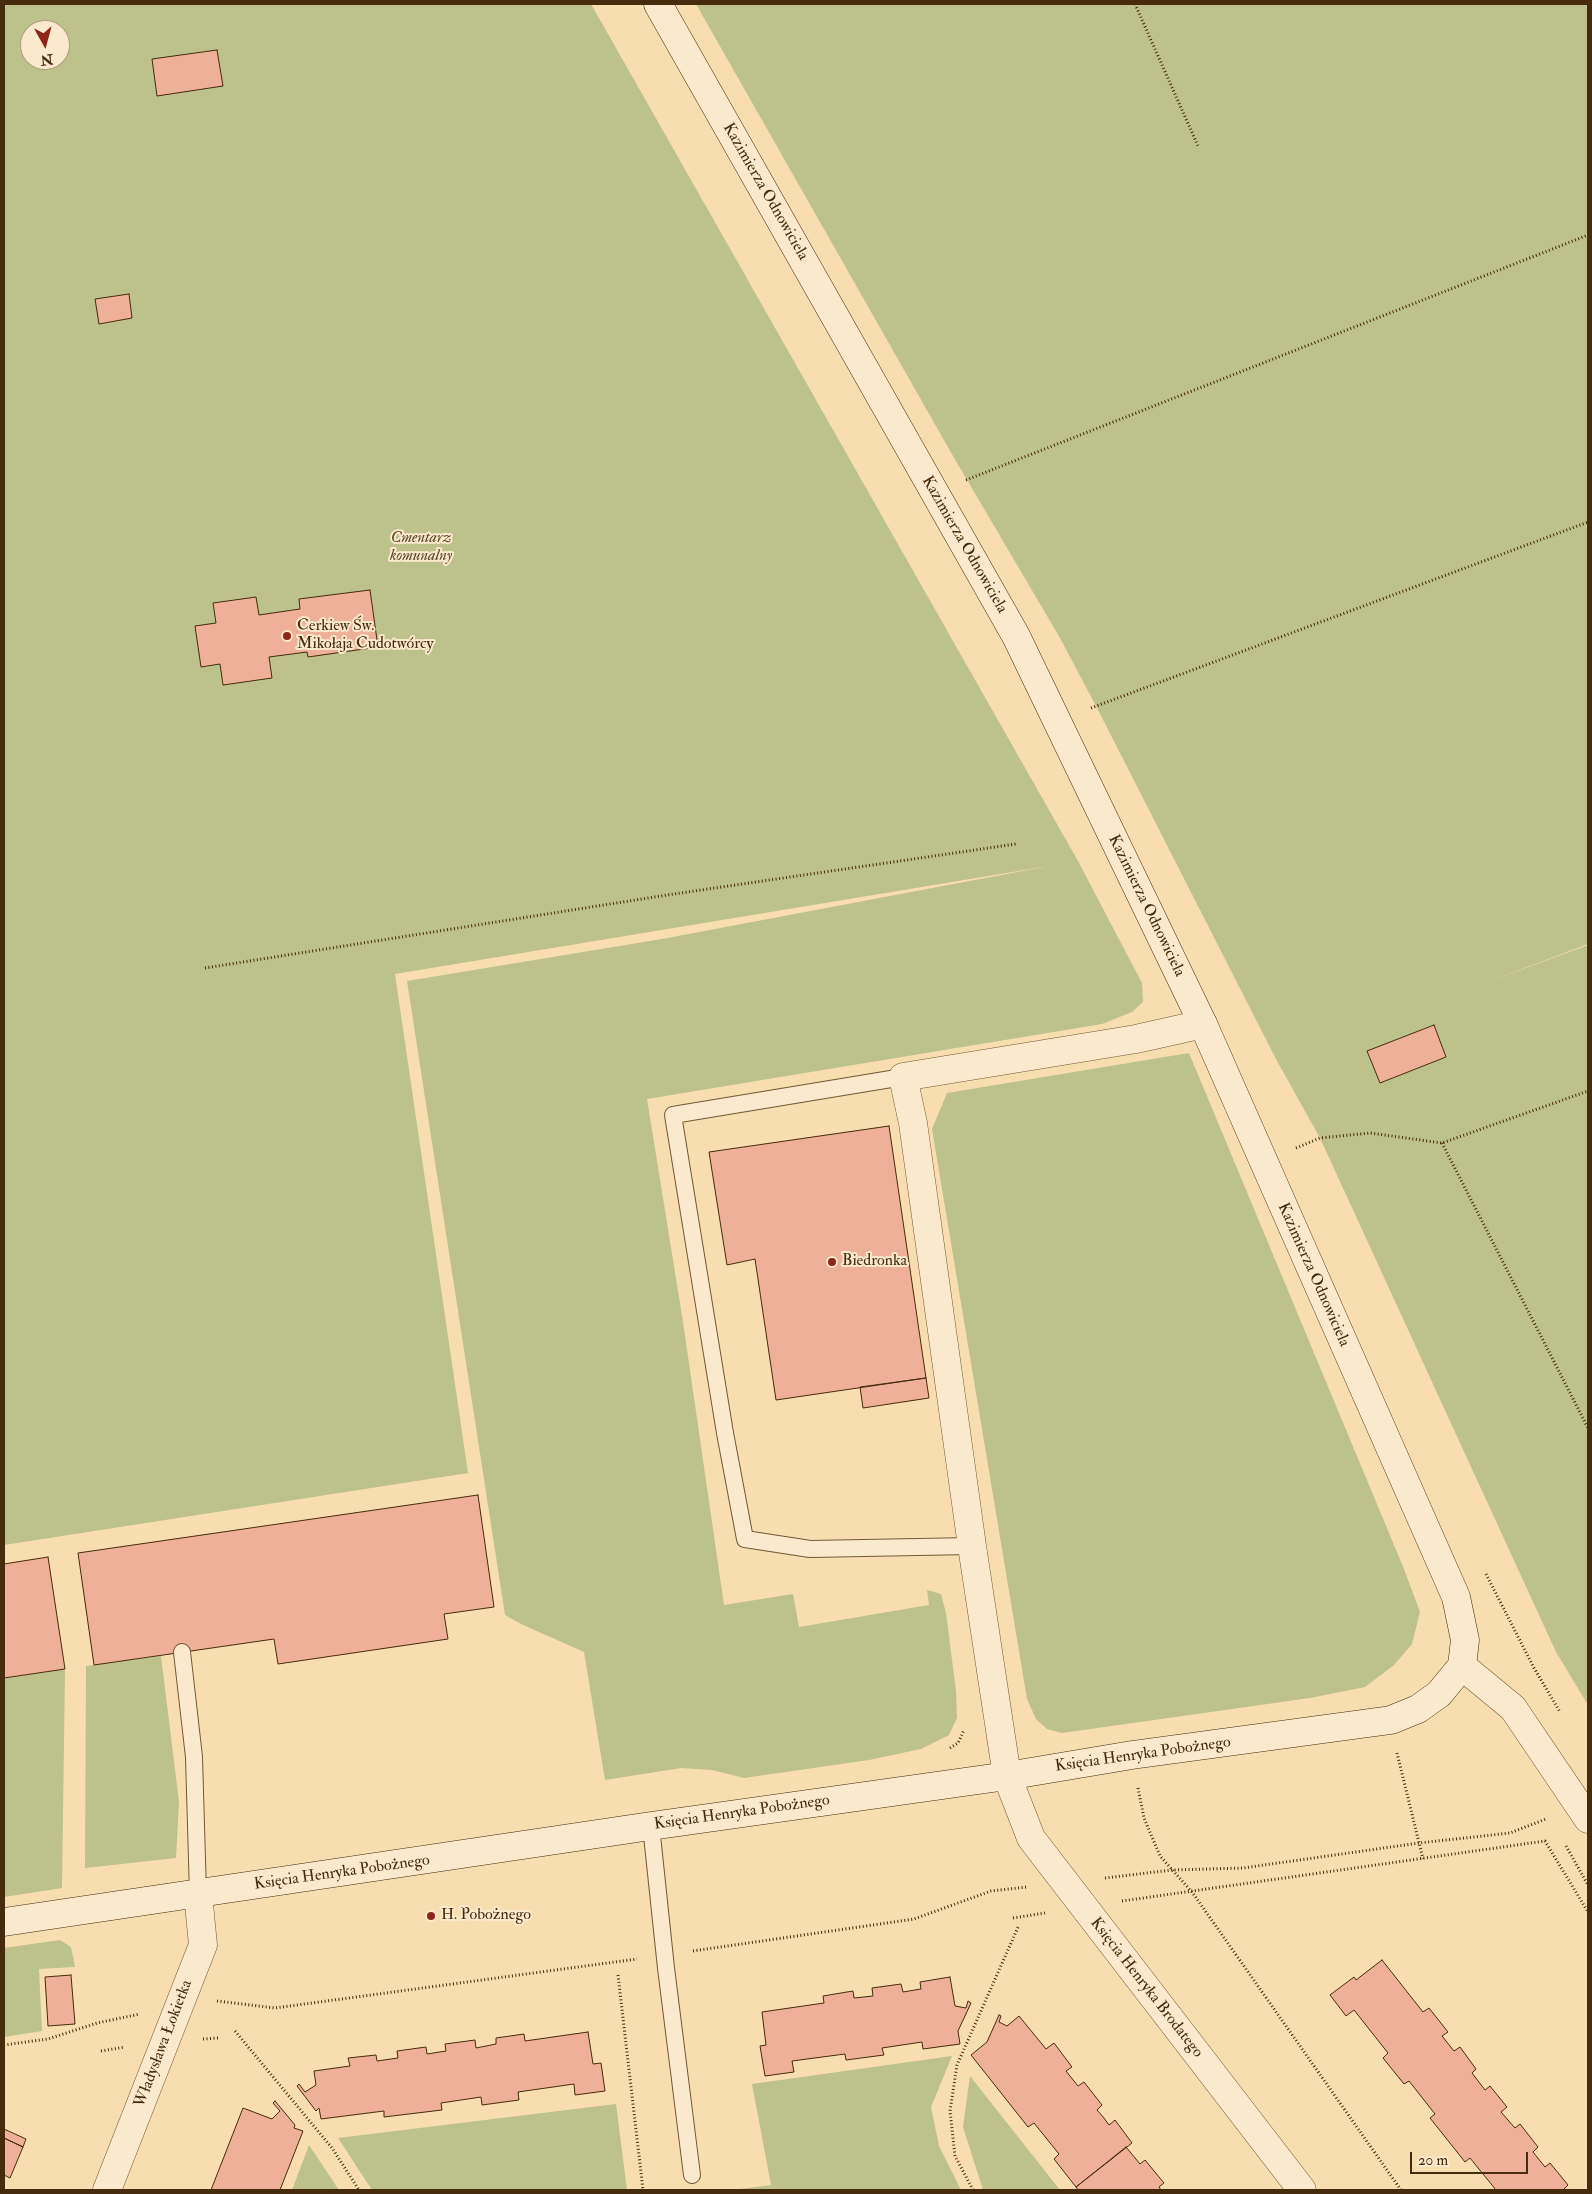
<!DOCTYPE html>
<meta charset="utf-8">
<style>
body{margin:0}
#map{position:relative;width:1592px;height:2194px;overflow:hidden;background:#f8ddb0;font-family:"IM FELL Double Pica",serif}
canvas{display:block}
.frame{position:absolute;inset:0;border:5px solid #462b0d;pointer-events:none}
.north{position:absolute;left:20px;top:20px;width:50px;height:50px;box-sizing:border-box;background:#fae9cc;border:1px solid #b29d80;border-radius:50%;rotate:173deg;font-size:14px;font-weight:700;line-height:20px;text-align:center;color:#462b0d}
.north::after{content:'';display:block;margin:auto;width:18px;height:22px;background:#8f2418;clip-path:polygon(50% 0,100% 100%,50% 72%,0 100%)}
.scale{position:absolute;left:1410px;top:2152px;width:118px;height:22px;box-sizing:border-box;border:2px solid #462b0d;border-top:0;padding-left:6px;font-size:15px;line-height:18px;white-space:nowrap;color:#462b0d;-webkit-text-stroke:4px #fae9cc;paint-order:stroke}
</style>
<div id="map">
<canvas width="1592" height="2194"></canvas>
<div class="frame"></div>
<div class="north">N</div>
<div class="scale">20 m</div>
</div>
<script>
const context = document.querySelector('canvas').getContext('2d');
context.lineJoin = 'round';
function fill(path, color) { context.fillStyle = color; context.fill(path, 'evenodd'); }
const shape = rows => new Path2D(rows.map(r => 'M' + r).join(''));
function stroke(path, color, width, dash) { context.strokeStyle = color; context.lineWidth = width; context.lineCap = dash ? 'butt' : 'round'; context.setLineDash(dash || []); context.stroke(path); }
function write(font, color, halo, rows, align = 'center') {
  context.font = font + ' "IM FELL Double Pica",serif'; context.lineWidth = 4; context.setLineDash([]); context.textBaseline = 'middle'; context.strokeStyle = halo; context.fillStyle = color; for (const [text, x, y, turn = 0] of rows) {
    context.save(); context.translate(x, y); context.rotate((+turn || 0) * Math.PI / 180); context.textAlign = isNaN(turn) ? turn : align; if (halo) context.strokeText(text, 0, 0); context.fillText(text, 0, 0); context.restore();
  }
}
fill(shape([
 [4,4,591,4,1078,861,1142,983,1143,1002,1132,1012,1102,1024,647,1099,683,1322,724,1605,793,1594,799,1627,929,1605,927,1590,941,1594,946,1613,956,1691,957,1718,949,1735,921,1749,869,1760,744,1778,712,1770,681,1768,605,1780,584,1652,521,1624,505,1615,407,981,662,939,1049,866,395,974,468,1473,4,1545],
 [30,30,60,30,60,60,30,60],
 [696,4,1588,4,1588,944,1483,984,1588,945,1588,1705,1556,1652,1320,1138,1277,1061,1096,706,1060,638,953,456],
 [1189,1053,1404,1569,1420,1612,1412,1644,1394,1665,1365,1687,1310,1698,1062,1733,1047,1729,1036,1719,1027,1699,932,1129,947,1093],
 [161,1656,179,1802,176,1858,85,1868,86,1666],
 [65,1669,62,1888,4,1897,4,1678],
 [60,1940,71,1947,75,1967,39,1969,42,2031,4,2037,4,1948],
 [952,2056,931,2107,939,2146,961,2190,733,2190,771,2185,752,2084],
 [970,2076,1060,2190,983,2190,963,2127],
 [616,2104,627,2190,372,2190,338,2138],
 [309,2145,339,2190,292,2190]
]), '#bdc18b');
const building = shape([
 [217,50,223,86,157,96,152,59,217,50],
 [129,294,132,318,99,324,95,299,129,294],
 [370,590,378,647,308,657,307,652,269,657,272,678,223,685,220,664,201,667,195,626,216,623,213,603,256,597,259,615,300,609,299,599,370,590],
 [1434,1025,1446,1057,1380,1083,1367,1051,1434,1025],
 [889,1126,926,1378,776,1400,755,1259,727,1265,709,1152,889,1126],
 [926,1378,929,1398,863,1408,860,1387,926,1378],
 [478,1495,494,1607,444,1614,448,1639,278,1664,274,1639,94,1665,78,1553,478,1495],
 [48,1557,65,1669,4,1678,4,1564,48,1557],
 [1382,1960,1423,2012,1429,2008,1448,2032,1442,2036,1454,2051,1460,2047,1476,2069,1472,2073,1485,2090,1490,2086,1507,2107,1501,2112,1515,2128,1520,2124,1538,2147,1533,2152,1545,2167,1550,2163,1568,2185,1563,2190,1496,2190,1470,2158,1465,2162,1430,2118,1435,2114,1409,2081,1404,2084,1383,2058,1388,2053,1354,2010,1346,2016,1330,1995,1354,1977,1356,1980,1382,1960],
 [71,1975,75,2024,48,2026,45,1977,71,1975],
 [950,1977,955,2006,966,2008,968,2001,971,2003,958,2031,960,2044,923,2049,922,2042,882,2048,884,2055,846,2060,845,2054,792,2061,794,2072,765,2076,760,2046,766,2045,762,2012,824,2003,823,1996,853,1991,854,1998,873,1996,872,1988,901,1984,903,1992,921,1989,920,1982,950,1977],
 [999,2015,1001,2016,999,2022,1007,2026,1019,2016,1046,2049,1054,2043,1072,2067,1066,2071,1078,2086,1084,2082,1102,2105,1097,2110,1104,2118,1109,2125,1115,2120,1132,2143,1076,2187,1054,2159,1059,2154,1034,2123,1028,2127,971,2055,987,2042,999,2015],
 [588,2032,593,2064,601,2063,605,2091,575,2095,574,2084,518,2092,519,2100,482,2105,481,2097,441,2103,442,2110,384,2117,384,2111,321,2119,319,2108,316,2111,297,2086,299,2084,305,2092,316,2085,314,2071,350,2066,348,2058,376,2055,377,2061,398,2058,397,2051,426,2047,427,2054,446,2051,445,2044,475,2040,476,2048,496,2044,496,2038,524,2034,525,2041,588,2032],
 [275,2101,295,2125,294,2128,303,2131,280,2190,211,2190,243,2108,272,2119,280,2111,273,2103,275,2101],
 [4,2129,26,2139,23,2147,4,2138,4,2129],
 [4,2138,23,2147,10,2178,4,2175,4,2138],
 [1126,2147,1140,2164,1145,2160,1164,2183,1159,2187,1161,2190,1078,2190,1076,2187,1126,2147]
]);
fill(building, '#eeb099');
stroke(building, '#462b0d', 1);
const lane = shape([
 [903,1077,673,1115,725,1433,745,1539,810,1549,972,1546],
 [182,1652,194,1757,198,1894],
 [651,1826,666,1968,692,2175]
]);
const street = shape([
 [1203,1024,1136,1039,903,1077,913,1123,972,1546,1007,1776,1031,1838,1302,2190],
 [1462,1666,1513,1708,1588,1819],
 [107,2190,203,1945,198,1894]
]);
const secondary = shape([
 [4,1922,651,1826,1007,1776,1132,1755,1391,1720,1418,1709,1439,1694,1462,1666,1465,1640,1456,1597,1203,1024,1016,636,658,4]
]);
stroke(lane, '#725836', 18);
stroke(street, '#725836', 29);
stroke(secondary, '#462b0d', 29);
stroke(shape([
 [1135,4,1198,146],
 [966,480,1588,235],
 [1091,708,1588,522],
 [205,968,667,895,1016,844],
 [1442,1143,1588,1428],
 [1296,1148,1320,1138,1370,1133,1442,1143,1588,1091],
 [1486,1574,1534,1668,1560,1712],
 [950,1748,958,1743,964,1730],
 [1397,1753,1423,1859],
 [1138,1788,1144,1818,1160,1856,1192,1892,1401,2190],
 [1566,1846,1588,1885],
 [1105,1878,1172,1870,1243,1868,1419,1843,1510,1833,1546,1819],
 [1122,1901,1545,1841,1588,1912],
 [1013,1918,1045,1913],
 [693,1951,914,1919,991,1891,1027,1887],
 [618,1975,643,2190],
 [217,2001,275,2008,637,1959],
 [235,2031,332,2148,359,2190],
 [203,2039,218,2038],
 [4,2045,48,2039,97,2023,140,2014],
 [101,2051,125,2047],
 [973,2190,955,2156,950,2111,957,2065,1019,1925]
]), '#462b0d', 3, [1, 2.5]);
stroke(lane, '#fae9cc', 16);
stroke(street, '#fae9cc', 28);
stroke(secondary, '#fae9cc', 28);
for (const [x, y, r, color] of [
 [287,636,5,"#8f2418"],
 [832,1262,5,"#8f2418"],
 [431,1916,5,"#8f2418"]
]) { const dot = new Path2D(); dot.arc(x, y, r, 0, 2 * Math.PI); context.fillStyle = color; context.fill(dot); stroke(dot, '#fae9cc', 2); }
write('16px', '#462b0d', '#fae9cc', [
 ["Kazimierza Odnowiciela",765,192,60],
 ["Kazimierza Odnowiciela",964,545,60],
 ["Kazimierza Odnowiciela",1146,906,64],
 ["Kazimierza Odnowiciela",1313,1275,66],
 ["Księcia Henryka Pobożnego",1143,1755,-8],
 ["Księcia Henryka Pobożnego",742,1813,-8],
 ["Księcia Henryka Pobożnego",342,1873,-8],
 ["Księcia Henryka Brodatego",1146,1988,52],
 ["Władysława Łokietka",164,2044,-69]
]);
write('italic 16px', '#5e4926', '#fae9cc', [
 ["Cmentarz",421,539],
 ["komunalny",421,557]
]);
write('16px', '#462b0d', '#fae9cc', [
 ["Cerkiew Św.",297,627],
 ["Mikołaja Cudotwórcy",297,645],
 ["Biedronka",842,1262],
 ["H. Pobożnego",441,1916]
], 'left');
</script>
